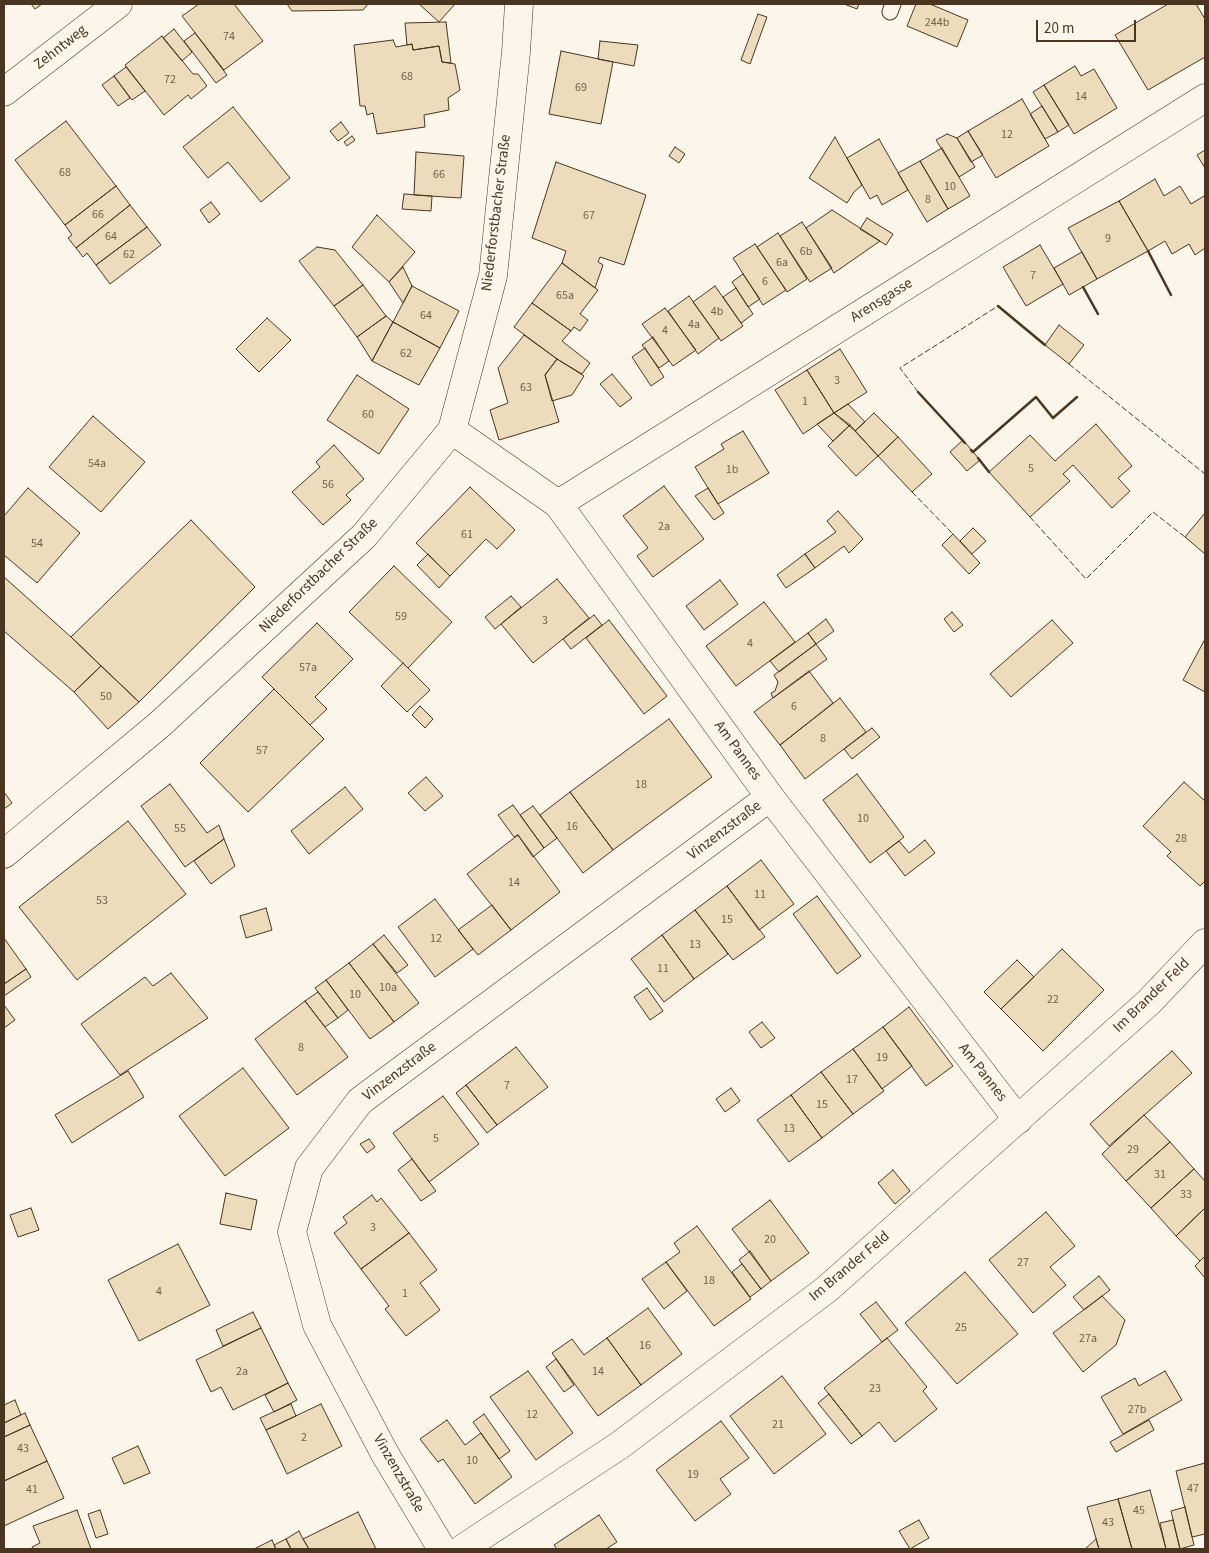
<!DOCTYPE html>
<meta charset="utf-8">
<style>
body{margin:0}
#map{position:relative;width:1209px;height:1553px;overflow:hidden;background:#fbf6e9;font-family:"Source Sans 3",sans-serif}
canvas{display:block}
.frame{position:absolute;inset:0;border:5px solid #4a3520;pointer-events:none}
.scale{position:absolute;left:1036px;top:20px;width:100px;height:22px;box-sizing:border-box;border:2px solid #4a3520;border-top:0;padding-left:6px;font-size:15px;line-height:18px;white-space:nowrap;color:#4a3520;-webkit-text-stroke:4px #fbf6e9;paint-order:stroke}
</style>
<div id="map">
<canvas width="1209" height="1553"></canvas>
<div class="frame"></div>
<div class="scale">20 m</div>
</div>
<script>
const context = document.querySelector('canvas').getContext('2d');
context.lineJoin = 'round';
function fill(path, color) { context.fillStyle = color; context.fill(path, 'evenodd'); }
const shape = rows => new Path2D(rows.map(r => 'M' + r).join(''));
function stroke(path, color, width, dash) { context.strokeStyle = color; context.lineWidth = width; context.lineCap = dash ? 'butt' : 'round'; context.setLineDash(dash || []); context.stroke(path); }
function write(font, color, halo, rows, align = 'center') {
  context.font = font + ' "Source Sans 3",sans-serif'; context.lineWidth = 4; context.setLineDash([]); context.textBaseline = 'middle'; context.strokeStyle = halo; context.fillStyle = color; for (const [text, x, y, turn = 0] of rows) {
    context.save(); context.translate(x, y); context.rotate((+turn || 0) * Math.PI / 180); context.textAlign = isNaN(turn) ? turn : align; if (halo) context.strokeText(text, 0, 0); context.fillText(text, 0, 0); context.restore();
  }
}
const building = shape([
 [31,4,42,4,35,9,31,4],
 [199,4,234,4,263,41,224,70,182,16,199,4],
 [287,4,368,4,363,10,292,11,287,4],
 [419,4,455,4,439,22,419,4],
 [844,4,859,4,857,9,844,4],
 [916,4,930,4,968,20,957,47,907,26,916,4],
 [1168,4,1196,4,1205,19,1205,57,1148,90,1115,35,1168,4],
 [758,14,767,17,750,64,741,60,758,14],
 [446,22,451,63,442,62,439,46,413,50,412,44,407,45,405,23,446,22],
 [174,29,192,52,182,61,163,38,174,29],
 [195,33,227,75,216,83,184,41,195,33],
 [162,36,193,74,198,74,207,86,191,99,188,95,164,115,125,65,162,36],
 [393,40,396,47,412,44,413,50,439,46,442,62,455,64,460,90,448,98,449,110,424,115,425,127,377,134,373,113,367,115,365,106,360,106,354,45,393,40],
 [600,41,638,45,634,66,598,59,600,41],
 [561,51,613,62,601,124,549,114,561,51],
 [1075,66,1081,76,1094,69,1117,108,1074,134,1044,85,1075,66],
 [126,67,145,91,132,100,114,76,126,67],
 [114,76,130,98,118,106,102,85,114,76],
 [1044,85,1069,125,1058,132,1033,92,1044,85],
 [1022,99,1049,146,996,178,968,131,1022,99],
 [1042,106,1058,132,1045,139,1030,114,1042,106],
 [233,107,290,178,261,202,228,162,208,178,183,147,233,107],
 [66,121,116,186,65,225,15,160,66,121],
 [341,122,349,133,338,141,330,131,341,122],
 [968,131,983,155,971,162,957,138,968,131],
 [947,134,957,138,975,167,959,177,936,140,947,134],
 [352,136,355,140,347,146,344,142,352,136],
 [835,137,862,185,854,192,847,203,809,178,835,137],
 [879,139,908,190,882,205,877,195,870,199,847,158,879,139],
 [675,147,685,154,679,163,669,156,675,147],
 [942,148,970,196,948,209,920,161,942,148],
 [1205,150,1205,168,1197,155,1205,150],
 [416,152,464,156,461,198,414,195,416,152],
 [920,161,948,209,927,222,898,173,920,161],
 [556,162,646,195,624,265,600,257,598,262,603,265,595,288,562,263,566,251,532,238,556,162],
 [1155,179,1164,196,1180,186,1191,204,1204,196,1205,198,1205,248,1195,255,1189,244,1172,254,1165,241,1148,251,1119,201,1155,179],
 [116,186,130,205,76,248,68,238,72,235,65,225,116,186],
 [404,194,432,196,431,211,402,209,404,194],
 [1119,201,1148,251,1097,279,1068,228,1119,201],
 [211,202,220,214,209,223,200,210,211,202],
 [130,205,147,227,96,265,87,253,83,257,76,248,130,205],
 [832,210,880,241,834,273,806,228,832,210],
 [377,215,415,252,389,282,352,247,377,215],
 [867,218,893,234,886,245,860,229,867,218],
 [802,222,832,268,810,282,780,236,802,222],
 [147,227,161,245,110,284,96,265,147,227],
 [778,233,807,279,787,292,757,247,778,233],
 [755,244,786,290,763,305,733,258,755,244],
 [1040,245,1063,284,1026,306,1003,267,1040,245],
 [317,247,335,250,363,285,334,306,299,261,317,247],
 [1082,252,1097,279,1069,295,1054,268,1082,252],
 [562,263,598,290,580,314,588,320,580,331,574,327,571,331,532,303,562,263],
 [403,267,412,286,403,303,389,282,403,267],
 [743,274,760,299,748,307,732,282,743,274],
 [363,285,386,316,357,337,334,306,363,285],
 [412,286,459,311,440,348,393,322,412,286],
 [715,286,743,326,721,341,693,302,715,286],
 [736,288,753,314,741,323,723,297,736,288],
 [689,296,719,338,698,354,668,311,689,296],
 [532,303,571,331,562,341,590,363,582,374,557,359,514,327,532,303],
 [665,308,696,350,673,366,642,324,665,308],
 [386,316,393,322,372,361,357,337,386,316],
 [267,318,291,340,259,372,236,349,267,318],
 [393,322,440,348,419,385,372,361,393,322],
 [1059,325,1084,345,1069,364,1045,345,1059,325],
 [524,335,557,359,545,375,559,422,499,440,490,410,508,403,498,368,524,335],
 [653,337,669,361,659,368,642,345,653,337],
 [645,348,664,377,651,386,632,357,645,348],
 [840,349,867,392,834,413,807,370,840,349],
 [557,359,584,376,572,395,552,401,545,375,557,359],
 [807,370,834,413,803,434,775,390,807,370],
 [612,374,632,398,620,407,600,384,612,374],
 [357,375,409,409,379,454,327,420,357,375],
 [848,404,865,422,855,431,834,413,848,404],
 [834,413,850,425,833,441,817,424,834,413],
 [874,413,898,437,878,456,855,431,874,413],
 [93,416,145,462,101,512,49,467,93,416],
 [1096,424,1132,466,1118,478,1130,491,1112,508,1073,465,1063,474,1070,481,1030,517,989,472,1030,435,1055,461,1096,424],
 [850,425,878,456,856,476,828,446,850,425],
 [743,431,769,473,718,504,695,467,724,449,721,444,743,431],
 [898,437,932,474,912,492,878,456,898,437],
 [963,440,980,460,967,471,950,452,963,440],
 [334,445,364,479,346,495,351,500,323,525,292,492,320,467,316,462,334,445],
 [664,486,704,539,653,577,637,556,648,548,623,516,664,486],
 [470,487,515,530,497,549,486,539,450,576,416,543,470,487],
 [28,488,80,533,37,583,4,555,4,516,28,488],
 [708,488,724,513,714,520,695,496,708,488],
 [838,511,863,539,849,553,844,546,815,568,805,554,836,532,827,521,838,511],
 [1205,513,1205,554,1185,537,1205,513],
 [191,520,255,587,139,702,71,637,191,520],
 [973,528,986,541,972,554,960,541,973,528],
 [953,534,980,563,969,574,942,545,953,534],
 [428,554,450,576,439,588,417,565,428,554],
 [805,554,815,568,786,588,777,575,805,554],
 [394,566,452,622,408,668,349,612,394,566],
 [4,577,71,637,101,666,74,692,4,631,4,577],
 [557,579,589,618,533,663,501,624,557,579],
 [720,580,738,604,704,630,686,606,720,580],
 [511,596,521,607,495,629,485,617,511,596],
 [764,602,795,642,736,686,706,646,764,602],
 [952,612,963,625,954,632,944,619,952,612],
 [594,615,602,625,571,649,563,639,594,615],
 [826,619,834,631,816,644,808,633,826,619],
 [609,620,667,696,644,714,586,638,609,620],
 [1052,620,1073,643,1011,697,990,674,1052,620],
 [317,623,353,659,315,697,327,709,310,725,262,677,317,623],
 [808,633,816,644,779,672,770,661,808,633],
 [1205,639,1205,692,1183,680,1205,639],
 [816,644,827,659,773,698,771,693,775,691,778,682,774,675,816,644],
 [403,663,430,690,407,712,381,686,403,663],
 [101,666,139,702,108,729,74,692,101,666],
 [809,671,833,703,780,745,754,712,809,671],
 [274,689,324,739,248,812,200,763,274,689],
 [840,698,866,732,805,779,780,745,840,698],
 [420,706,433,719,425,728,412,715,420,706],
 [669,719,712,777,613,850,570,792,669,719],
 [872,728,880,737,852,759,844,749,872,728],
 [857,774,904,837,870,863,823,800,857,774],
 [426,777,443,796,425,811,408,793,426,777],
 [1184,782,1205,801,1205,881,1200,886,1167,856,1171,852,1143,826,1184,782],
 [170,784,207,833,219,825,224,839,185,867,141,806,170,784],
 [345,787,363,809,309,854,291,831,345,787],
 [4,792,12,803,4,809,4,792],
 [570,792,613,850,583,873,540,815,570,792],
 [513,805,544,848,533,857,518,835,514,837,498,815,513,805],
 [533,806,557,838,544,848,520,815,533,806],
 [128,821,186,894,77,980,19,907,128,821],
 [518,835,560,892,511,930,467,874,518,835],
 [224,839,235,866,211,884,194,861,224,839],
 [925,840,935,853,905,876,886,851,899,841,909,853,925,840],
 [761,860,794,904,759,930,727,886,761,860],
 [727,886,765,937,733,960,695,910,727,886],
 [817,896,861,956,837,974,793,914,817,896],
 [435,899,473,949,435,977,398,927,435,899],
 [492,905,511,930,478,955,458,930,492,905],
 [266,908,272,930,246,938,240,916,266,908],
 [695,910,728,954,694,979,662,935,695,910],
 [384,935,408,965,397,973,373,944,384,935],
 [662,935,694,979,664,1002,631,959,662,935],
 [4,938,26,969,4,984,4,938],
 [373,944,419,1003,394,1022,349,963,373,944],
 [1062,949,1104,990,1043,1051,1001,1009,1062,949],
 [1017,960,1034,977,1001,1009,984,992,1017,960],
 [349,963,394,1022,370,1039,326,980,349,963],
 [26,969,31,977,4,996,4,984,26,969],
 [171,973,208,1018,120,1075,81,1024,145,977,153,986,171,973],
 [326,980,348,1010,338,1018,315,988,326,980],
 [647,988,663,1011,650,1020,634,997,647,988],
 [318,992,338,1018,325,1027,305,1001,318,992],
 [305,1001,348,1057,297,1095,255,1039,305,1001],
 [4,1005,15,1020,4,1028,4,1005],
 [909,1007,953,1066,926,1086,883,1027,909,1007],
 [762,1022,775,1038,761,1048,749,1032,762,1022],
 [883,1027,912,1066,882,1089,853,1049,883,1027],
 [516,1047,548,1087,497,1125,466,1085,516,1047],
 [853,1049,884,1091,853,1114,821,1072,853,1049],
 [1172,1051,1192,1073,1109,1146,1090,1124,1172,1051],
 [243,1068,289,1128,225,1176,179,1116,243,1068],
 [128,1071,144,1097,72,1143,55,1115,128,1071],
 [821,1072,853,1114,822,1138,791,1095,821,1072],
 [466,1085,497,1125,487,1133,456,1093,466,1085],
 [731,1088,740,1101,725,1112,716,1099,731,1088],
 [791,1095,822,1138,789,1162,757,1120,791,1095],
 [443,1096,479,1144,429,1182,393,1133,443,1096],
 [1144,1115,1170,1142,1126,1181,1102,1154,1144,1115],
 [369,1139,375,1147,367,1153,360,1144,369,1139],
 [1170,1142,1194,1169,1151,1208,1126,1181,1170,1142],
 [412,1159,436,1191,421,1201,398,1170,412,1159],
 [1194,1169,1205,1181,1205,1208,1176,1236,1151,1208,1194,1169],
 [893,1170,910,1191,895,1204,878,1183,893,1170],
 [226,1193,257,1200,251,1230,220,1224,226,1193],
 [372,1195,377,1202,381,1198,409,1233,361,1269,334,1233,347,1223,343,1217,372,1195],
 [770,1200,809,1253,771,1281,732,1229,770,1200],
 [31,1208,39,1230,18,1237,10,1215,31,1208],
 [1205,1208,1205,1256,1200,1261,1176,1236,1205,1208],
 [1046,1212,1075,1246,1050,1267,1066,1285,1033,1313,989,1260,1046,1212],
 [697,1226,751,1299,714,1326,666,1262,680,1252,674,1243,697,1226],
 [409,1233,437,1270,420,1283,440,1310,406,1336,385,1309,389,1306,361,1269,409,1233],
 [178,1244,210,1305,139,1341,108,1280,178,1244],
 [750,1251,771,1281,761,1289,739,1260,750,1251],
 [1205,1256,1205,1278,1195,1266,1205,1256],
 [666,1262,687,1291,664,1309,642,1279,666,1262],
 [742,1264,761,1289,750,1297,732,1272,742,1264],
 [965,1272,1018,1334,957,1384,905,1323,965,1272],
 [1099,1276,1110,1290,1084,1310,1073,1297,1099,1276],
 [1102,1296,1125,1320,1116,1345,1083,1372,1053,1333,1102,1296],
 [876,1302,898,1330,882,1342,860,1314,876,1302],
 [648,1308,682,1354,641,1385,607,1338,648,1308],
 [253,1312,261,1328,223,1346,216,1330,253,1312],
 [261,1328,288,1383,233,1410,221,1387,211,1392,196,1360,261,1328],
 [607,1338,641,1385,598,1416,552,1353,572,1339,584,1355,607,1338],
 [887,1338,927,1387,923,1391,937,1409,895,1442,879,1422,862,1436,824,1388,887,1338],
 [556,1359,574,1385,564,1392,546,1367,556,1359],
 [528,1371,573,1433,536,1460,490,1397,528,1371],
 [1165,1371,1182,1400,1123,1434,1101,1397,1135,1378,1139,1386,1165,1371],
 [782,1376,826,1434,774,1474,730,1416,782,1376],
 [288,1383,297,1400,274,1412,265,1395,288,1383],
 [829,1394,862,1436,851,1444,818,1403,829,1394],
 [15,1400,21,1415,4,1423,4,1405,15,1400],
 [291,1404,296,1416,266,1430,260,1418,291,1404],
 [321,1404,342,1446,287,1474,266,1430,321,1404],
 [25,1413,30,1425,4,1437,4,1423,25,1413],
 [484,1414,510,1451,499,1459,473,1422,484,1414],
 [447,1420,465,1445,481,1433,512,1477,475,1504,443,1459,438,1462,420,1439,447,1420],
 [1149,1420,1154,1430,1116,1452,1110,1442,1149,1420],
 [721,1421,749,1458,720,1479,731,1494,695,1521,656,1470,721,1421],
 [30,1425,47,1461,4,1481,4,1437,30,1425],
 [138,1446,150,1473,124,1484,112,1458,138,1446],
 [47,1461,64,1498,4,1526,4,1481,47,1461],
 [1205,1463,1205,1534,1192,1537,1176,1471,1205,1463],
 [1150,1490,1166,1549,1132,1549,1118,1499,1150,1490],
 [1118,1499,1132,1549,1099,1549,1087,1507,1118,1499],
 [1185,1507,1194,1545,1180,1549,1171,1511,1185,1507],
 [77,1510,91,1549,33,1549,32,1547,40,1543,33,1526,77,1510],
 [100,1510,108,1534,96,1538,88,1514,100,1510],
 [358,1512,376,1549,309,1549,303,1539,358,1512],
 [599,1515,617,1542,606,1549,557,1549,554,1545,599,1515],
 [919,1520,929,1538,910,1549,899,1531,919,1520],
 [1173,1520,1180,1549,1166,1549,1160,1523,1173,1520],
 [299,1531,303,1539,309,1549,291,1549,286,1539,299,1531],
 [286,1539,291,1549,276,1549,274,1545,286,1539],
 [1096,1539,1099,1549,1085,1549,1096,1539],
 [272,1540,276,1549,254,1549,272,1540]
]);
fill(building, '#ecdcbc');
stroke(building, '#4a3520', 1);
const lane = shape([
 [890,12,893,4]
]);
const street = shape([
 [4,92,118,4],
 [452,430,558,504,770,797,1018,1120],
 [558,504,1205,98],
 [442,1549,385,1454,317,1325,292,1232,309,1168,360,1101,770,797],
 [462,1549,620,1445,827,1289,1149,1002,1205,943]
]);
const secondary = shape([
 [4,854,159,725,364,536,452,430,493,276,516,52,519,4]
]);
stroke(lane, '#4a3520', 17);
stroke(street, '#4a3520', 29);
stroke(secondary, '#4a3520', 29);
stroke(lane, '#fbf6e9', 15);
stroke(street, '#fbf6e9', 28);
stroke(secondary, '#fbf6e9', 28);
stroke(shape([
 [1069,364,1205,474],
 [918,392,900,368,998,306],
 [912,492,953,534],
 [1030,517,1086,579,1153,512,1185,537]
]), '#4a3520', 1, [6, 2.5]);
stroke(shape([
 [1148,251,1171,295],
 [1083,287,1098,314],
 [998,306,1045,345],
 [918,392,965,443],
 [971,450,973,452,1036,397,1053,418,1077,397],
 [978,458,989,472]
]), '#4a3520', 2.5);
write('12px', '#725f47', null, [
 ["244b",937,23],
 ["74",229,37],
 ["68",407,77],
 ["72",170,80],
 ["69",581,88],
 ["14",1081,97],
 ["12",1007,135],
 ["68",65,173],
 ["66",439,175],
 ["10",950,187],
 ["8",928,200],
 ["66",98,215],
 ["67",589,216],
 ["64",111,237],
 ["9",1108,239],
 ["6b",806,252],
 ["62",129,255],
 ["6a",782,263],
 ["7",1033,276],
 ["6",765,282],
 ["65a",565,296],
 ["4b",717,312],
 ["64",426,316],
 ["4a",694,325],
 ["4",665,331],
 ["62",406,354],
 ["3",837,381],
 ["63",526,388],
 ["1",805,402],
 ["60",368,415],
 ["54a",97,464],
 ["5",1031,469],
 ["1b",732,470],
 ["56",328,485],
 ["2a",664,527],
 ["61",467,535],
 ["54",37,544],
 ["59",401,617],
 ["3",545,621],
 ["4",750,644],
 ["57a",308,668],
 ["50",106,697],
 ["6",794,707],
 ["8",823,739],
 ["57",262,751],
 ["18",641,785],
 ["10",863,819],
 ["16",572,827],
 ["55",180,829],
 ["28",1181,839],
 ["14",514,883],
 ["11",760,895],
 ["53",102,901],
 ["15",727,920],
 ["12",436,939],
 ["13",695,945],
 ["11",663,969],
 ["10a",388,988],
 ["10",355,995],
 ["22",1053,1000],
 ["8",301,1048],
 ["19",882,1058],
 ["17",852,1080],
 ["7",507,1086],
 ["15",822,1105],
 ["13",789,1129],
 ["5",436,1139],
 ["29",1133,1150],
 ["31",1160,1175],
 ["33",1186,1195],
 ["3",373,1228],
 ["20",770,1240],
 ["27",1023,1263],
 ["18",709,1281],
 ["4",159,1292],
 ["1",405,1294],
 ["25",961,1328],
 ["27a",1088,1339],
 ["16",645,1346],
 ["2a",242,1372],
 ["14",598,1372],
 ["23",875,1389],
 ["27b",1137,1410],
 ["12",532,1415],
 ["21",778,1425],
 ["2",304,1438],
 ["43",23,1449],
 ["10",472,1461],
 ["19",693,1475],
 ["47",1193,1489],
 ["41",32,1490],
 ["45",1139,1511],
 ["43",1108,1523]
]);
write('15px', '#4a3520', '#fbf6e9', [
 ["Zehntweg",61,48,-38],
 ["Niederforstbacher Straße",497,213,-83],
 ["Arensgasse",882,301,-32],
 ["Niederforstbacher Straße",319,576,-44],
 ["Am Pannes",737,751,54],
 ["Vinzenzstraße",725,831,-37],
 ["Im Brander Feld",1152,996,-44],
 ["Vinzenzstraße",400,1072,-37],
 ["Am Pannes",982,1073,52],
 ["Im Brander Feld",850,1267,-40],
 ["Vinzenzstraße",398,1474,60]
]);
</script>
